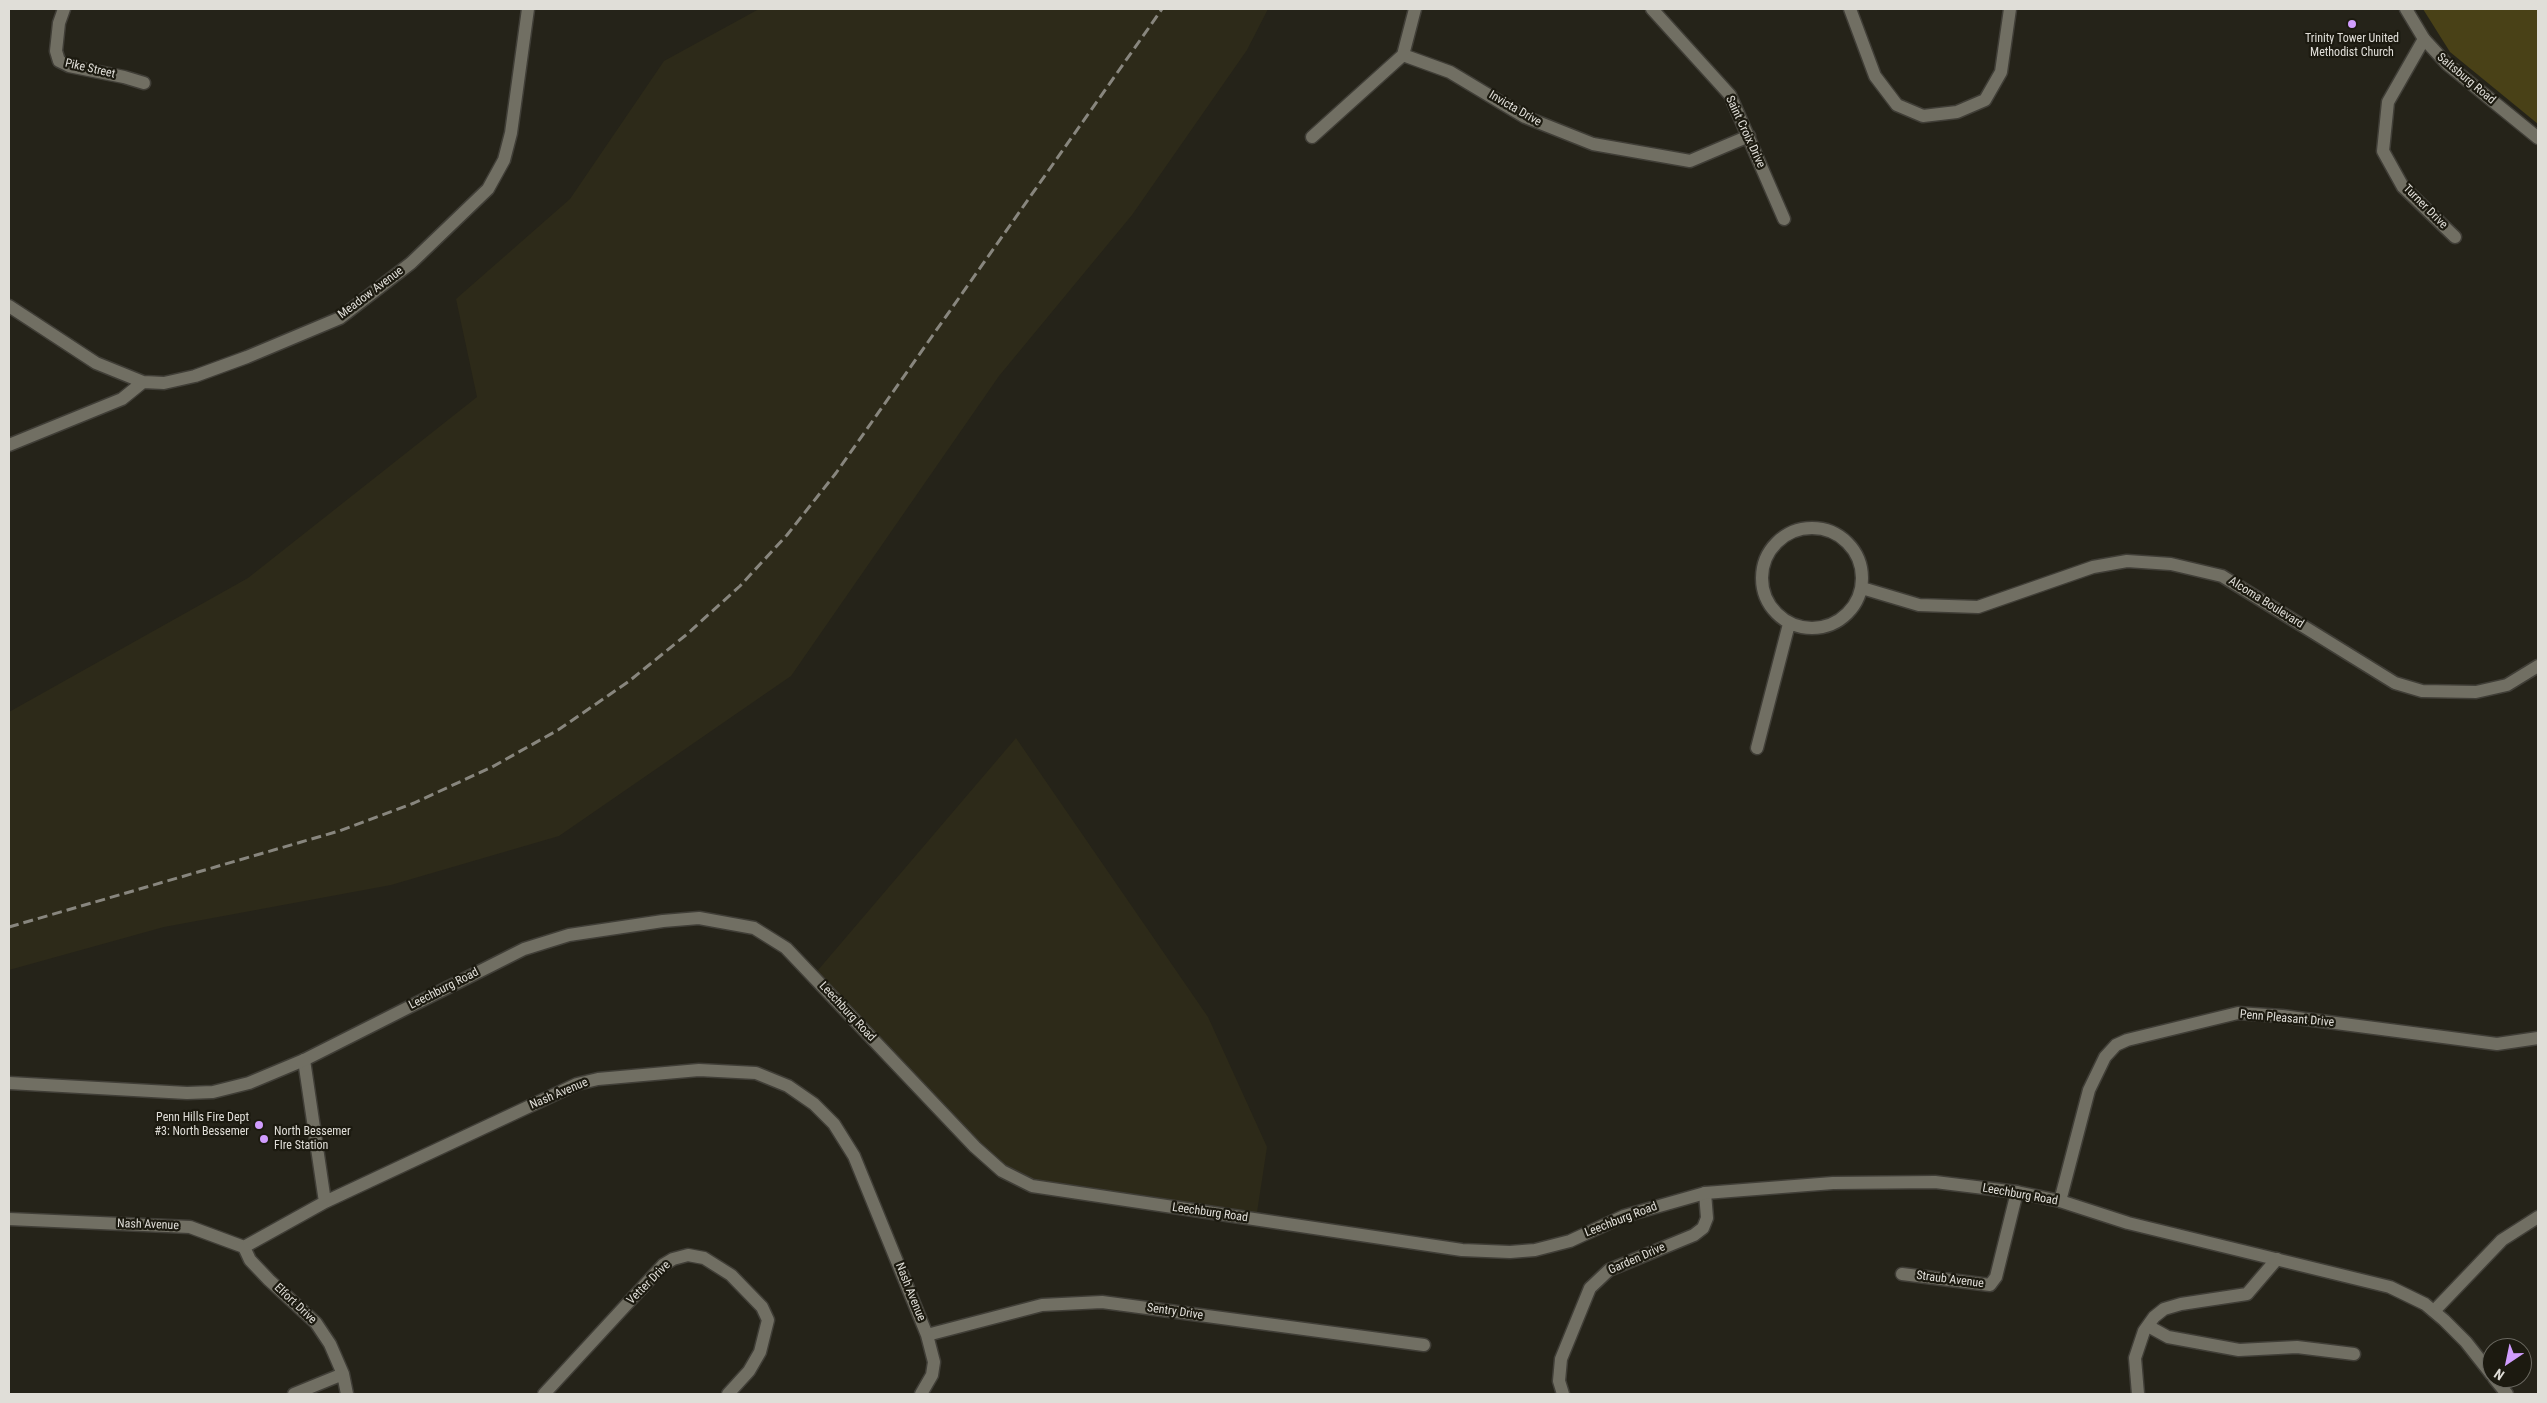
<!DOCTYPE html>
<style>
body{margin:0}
#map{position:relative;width:2547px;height:1403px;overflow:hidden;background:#252319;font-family:"Roboto Condensed",sans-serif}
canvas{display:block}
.frame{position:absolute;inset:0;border:10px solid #e0ded8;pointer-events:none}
.north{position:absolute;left:2482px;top:1338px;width:50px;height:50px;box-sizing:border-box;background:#1c1a10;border:1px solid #6a6860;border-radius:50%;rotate:214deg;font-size:14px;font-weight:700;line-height:20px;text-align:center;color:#e0ded8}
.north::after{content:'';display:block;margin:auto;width:18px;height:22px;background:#d19dfe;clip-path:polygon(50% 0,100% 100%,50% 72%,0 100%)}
</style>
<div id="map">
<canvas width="2547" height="1403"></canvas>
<div class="frame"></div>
<div class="north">N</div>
</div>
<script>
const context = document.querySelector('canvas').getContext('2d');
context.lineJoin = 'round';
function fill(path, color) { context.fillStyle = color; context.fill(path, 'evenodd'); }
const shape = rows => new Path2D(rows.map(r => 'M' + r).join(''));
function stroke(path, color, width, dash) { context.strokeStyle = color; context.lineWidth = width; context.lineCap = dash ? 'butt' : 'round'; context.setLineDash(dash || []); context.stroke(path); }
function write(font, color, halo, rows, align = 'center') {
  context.font = font + ' "Roboto Condensed",sans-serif'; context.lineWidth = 4.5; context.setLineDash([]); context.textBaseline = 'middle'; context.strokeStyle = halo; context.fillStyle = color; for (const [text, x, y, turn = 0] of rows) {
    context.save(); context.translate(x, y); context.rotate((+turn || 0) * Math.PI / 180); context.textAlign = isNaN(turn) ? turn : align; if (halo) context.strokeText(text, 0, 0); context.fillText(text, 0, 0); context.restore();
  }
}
fill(shape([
 [759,9,1268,9,1247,50,1132,215,999,376,791,676,559,836,391,885,164,927,9,970,9,712,248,578,477,397,456,299,570,199,664,61],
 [1016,738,1208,1017,1267,1147,1256,1219,1017,1178,975,1147,813,976]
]), '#2d2a19');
fill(shape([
 [2423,9,2538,9,2538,124,2450,52]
]), '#494117');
const street = shape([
 [64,9,59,23,56,51,59,61,69,66,124,77,144,83],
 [1652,9,1730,95,1784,219],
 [1850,9,1875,76,1897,105,1923,116,1957,112,1985,100,2001,72,2010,9],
 [2424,39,2388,102,2383,151,2403,187,2455,237],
 [1403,55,1450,72,1525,117,1593,144,1690,161,1749,136],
 [1403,55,1415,9],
 [1312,137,1403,55],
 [9,306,96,363,143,382,164,383,195,376,247,357,340,318,411,263,488,189,504,160,511,133,528,9],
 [9,445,122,399,143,382],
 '1762 578a50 50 0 1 1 100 0a50 50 0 1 1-100 0Z',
 [1862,588,1919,605,1978,607,2093,567,2127,561,2171,564,2222,576,2395,683,2422,691,2476,692,2507,685,2538,666],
 [1757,748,1789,624],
 [304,1060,325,1202],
 [2060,1201,2089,1090,2105,1057,2116,1045,2127,1040,2238,1013,2282,1016,2497,1044,2538,1038],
 [9,1219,190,1227,244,1247,325,1202,577,1084,598,1079,699,1070,756,1073,788,1086,814,1104,834,1124,854,1156,927,1335,934,1362,932,1375,921,1394],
 [244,1247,250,1260,269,1280,316,1323,330,1344,343,1374,347,1394],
 [1902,1274,1990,1285,1996,1277,2017,1192],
 [2434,1311,2502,1240,2538,1217],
 [2148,1326,2168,1337,2239,1350,2297,1347,2354,1354],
 [927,1335,1042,1305,1102,1302,1424,1345],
 [294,1394,343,1374],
 [544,1394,663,1265,673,1259,688,1255,704,1258,731,1275,762,1307,768,1320,760,1352,749,1371,728,1394],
 [1563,1394,1559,1381,1561,1359,1590,1288,1609,1270,1694,1235,1703,1228,1707,1218,1705,1193],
 [2138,1394,2135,1358,2144,1331,2154,1317,2164,1309,2181,1304,2247,1294,2277,1259]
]);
const secondary = shape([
 [2406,9,2424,39,2447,64,2538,138],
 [9,1083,187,1093,213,1092,249,1083,304,1060,524,949,569,935,663,921,699,918,754,928,786,948,975,1147,1002,1171,1032,1186,1462,1250,1510,1252,1535,1250,1570,1241,1624,1216,1705,1193,1833,1183,1935,1182,2017,1192,2060,1201,2128,1223,2390,1287,2425,1304,2444,1320,2466,1342,2492,1375],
 [2494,1378,2507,1394]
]);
stroke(street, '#403e37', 15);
stroke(secondary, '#403e37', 15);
stroke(street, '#716f63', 12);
stroke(secondary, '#716f63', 12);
stroke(shape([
 [9,927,339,831,414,803,492,767,558,730,628,682,686,635,740,586,787,535,836,473,1162,9]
]), '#88867e', 3, [10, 5]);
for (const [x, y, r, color] of [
 [2352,24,5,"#d19dfe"],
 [259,1125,5,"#d19dfe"],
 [264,1139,5,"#d19dfe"]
]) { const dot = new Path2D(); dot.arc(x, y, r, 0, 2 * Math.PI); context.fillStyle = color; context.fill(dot); stroke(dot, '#1c1a10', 2); }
write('12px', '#e0ded8', '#1c1a10', [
 ["Trinity Tower United",2352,39],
 ["Methodist Church",2352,53],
 ["Penn Hills Fire Dept",249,1118,"right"],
 ["#3: North Bessemer",249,1132,"right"],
 ["North Bessemer",274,1132,"left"],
 ["FIre Station",274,1146,"left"]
]);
write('12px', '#e0ded8', '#1c1a10', [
 ["Pike Street",90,69,13],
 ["Saltsburg Road",2466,79,40],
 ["Invicta Drive",1515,109,30],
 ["Saint Croix Drive",1745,132,65],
 ["Turner Drive",2425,207,45],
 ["Meadow Avenue",371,293,-37],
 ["Alcoma Boulevard",2266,603,32],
 ["Leechburg Road",444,989,-27],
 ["Leechburg Road",847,1012,47],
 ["Penn Pleasant Drive",2287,1019,5],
 ["Nash Avenue",559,1094,-23],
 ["Leechburg Road",2020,1195,10],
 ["Leechburg Road",1210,1213,8],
 ["Leechburg Road",1621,1220,-21],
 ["Nash Avenue",148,1225,2],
 ["Garden Drive",1637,1259,-24],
 ["Straub Avenue",1950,1280,7],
 ["Vetter Drive",649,1283,-45],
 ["Nash Avenue",910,1292,68],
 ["Elfort Drive",295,1304,43],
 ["Sentry Drive",1175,1312,8]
]);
</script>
